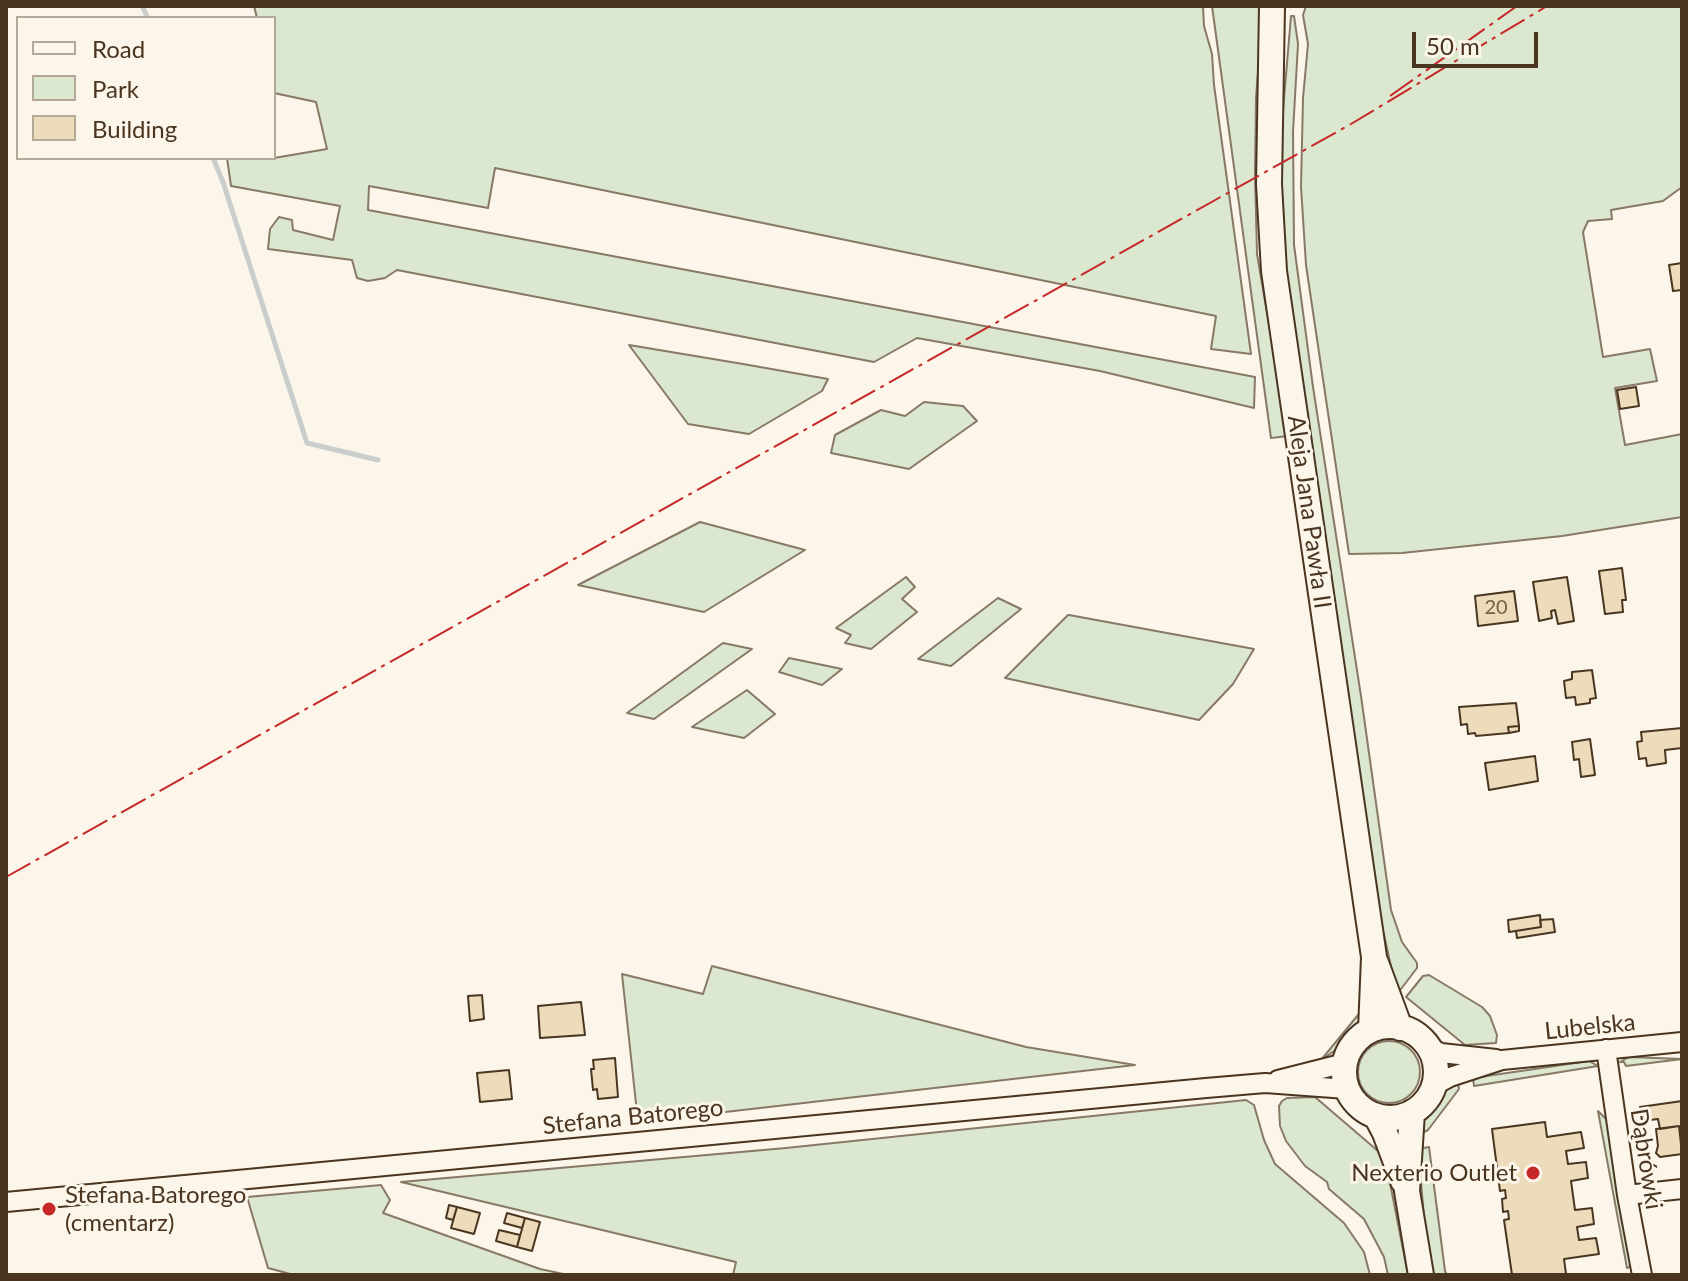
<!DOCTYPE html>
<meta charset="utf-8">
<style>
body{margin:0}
#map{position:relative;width:1688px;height:1281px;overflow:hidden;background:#fbf6e9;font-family:Lato,sans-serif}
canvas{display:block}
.frame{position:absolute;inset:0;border:8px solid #4a3520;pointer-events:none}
.legend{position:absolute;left:16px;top:16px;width:260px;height:144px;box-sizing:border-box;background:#fbf6e9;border:2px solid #b4a999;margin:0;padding:10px 14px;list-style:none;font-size:24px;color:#4a3520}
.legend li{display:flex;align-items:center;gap:16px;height:40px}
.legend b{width:40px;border:2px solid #b4a999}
.scale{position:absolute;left:1412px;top:32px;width:126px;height:36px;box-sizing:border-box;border:4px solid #4a3520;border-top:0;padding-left:10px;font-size:24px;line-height:28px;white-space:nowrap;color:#4a3520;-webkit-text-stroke:6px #fbf6e9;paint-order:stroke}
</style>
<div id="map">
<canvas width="1688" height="1281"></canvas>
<div class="frame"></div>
<ul class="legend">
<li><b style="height:10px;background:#fbf6e9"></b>Road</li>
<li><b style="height:22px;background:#dce7d0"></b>Park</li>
<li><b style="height:22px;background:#ecdcbc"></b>Building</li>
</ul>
<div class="scale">50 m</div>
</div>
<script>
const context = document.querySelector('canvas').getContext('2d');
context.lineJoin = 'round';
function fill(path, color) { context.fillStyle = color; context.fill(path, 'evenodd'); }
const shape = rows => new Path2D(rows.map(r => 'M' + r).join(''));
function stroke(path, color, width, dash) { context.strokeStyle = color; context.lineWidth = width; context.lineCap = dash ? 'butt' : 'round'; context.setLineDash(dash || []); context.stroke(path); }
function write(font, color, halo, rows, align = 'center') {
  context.font = font + ' Lato,sans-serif'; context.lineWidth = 6; context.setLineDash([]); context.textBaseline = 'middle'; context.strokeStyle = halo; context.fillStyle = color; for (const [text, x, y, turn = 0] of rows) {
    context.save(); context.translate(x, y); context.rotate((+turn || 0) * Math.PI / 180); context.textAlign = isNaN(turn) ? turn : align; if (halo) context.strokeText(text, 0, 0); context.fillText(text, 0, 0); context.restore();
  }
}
const green = shape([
 [254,6,1203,6,1204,26,1212,54,1214,85,1251,354,1211,349,1216,316,495,168,488,208,369,186,368,210,1255,377,1254,408,1100,371,917,338,874,362,397,270,385,278,368,281,357,278,352,260,268,249,270,229,279,217,292,220,293,230,333,240,340,206,231,186,227,158,274,158,327,149,316,102,274,93,274,18,257,18,254,6],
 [1212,6,1263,6,1256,98,1255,175,1257,254,1288,436,1271,438,1212,6],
 [1306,6,1682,6,1682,187,1663,201,1611,210,1612,219,1588,221,1583,232,1603,357,1650,349,1657,381,1615,388,1625,445,1682,434,1682,517,1562,536,1402,553,1349,554,1306,265,1301,187,1303,98,1308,44,1303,15,1306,6],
 [1291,16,1294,16,1298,44,1293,132,1294,245,1313,387,1361,696,1391,910,1402,942,1417,963,1417,968,1401,989,1396,989,1379,912,1284,255,1280,146,1291,16],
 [629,345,743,364,828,379,822,391,749,434,688,424,629,345],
 [924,402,963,406,977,421,909,469,831,453,835,435,881,410,905,416,924,402],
 [700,522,805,550,704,612,578,585,700,522],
 [906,577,915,587,902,599,917,612,871,649,845,643,851,635,836,628,906,577],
 [998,598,1021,609,951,666,918,659,998,598],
 [1068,615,1069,615,1254,649,1233,684,1199,720,1005,678,1068,615],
 [723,643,752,649,654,719,627,713,723,643],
 [789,658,842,669,822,685,779,672,789,658],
 [747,690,775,714,744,738,692,727,747,690],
 [712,966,1026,1047,1135,1065,638,1122,622,974,703,994,712,966],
 [1429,975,1482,1007,1490,1016,1497,1035,1496,1043,1465,1045,1406,997,1423,976,1429,975],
 [1363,1009,1357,1026,1340,1047,1321,1060,1363,1009],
 '1358 1072a31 31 0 1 1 62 0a31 31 0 1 1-62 0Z',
 [1629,1057,1682,1059,1626,1066,1624,1062,1620,1062,1629,1057],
 [1589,1061,1598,1066,1474,1086,1473,1078,1589,1061],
 [1458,1083,1459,1089,1428,1130,1422,1133,1423,1115,1447,1088,1458,1083],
 [1315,1097,1385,1157,1408,1275,1388,1275,1384,1257,1364,1219,1329,1189,1327,1182,1305,1166,1286,1141,1280,1126,1279,1106,1282,1101,1287,1098,1315,1097],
 [1246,1100,1254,1105,1264,1140,1275,1164,1344,1223,1364,1252,1370,1275,733,1275,736,1262,401,1182,786,1148,1246,1100],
 [1598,1111,1607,1120,1633,1265,1627,1268,1598,1111],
 [1429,1147,1445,1271,1447,1275,1431,1275,1427,1250,1418,1149,1429,1147],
 [381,1185,390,1200,383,1213,540,1269,568,1275,294,1275,268,1268,247,1197,381,1185]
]);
fill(green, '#dce7d0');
stroke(green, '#887966', 2);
stroke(shape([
 [142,6,148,18],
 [213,158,223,182,307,443,378,460]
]), '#c9cecd', 5);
const building = shape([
 [1682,263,1682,290,1673,291,1669,265,1682,263],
 [1636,387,1639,406,1620,409,1617,390,1636,387],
 [1622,568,1626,600,1622,600,1623,612,1605,614,1599,571,1622,568],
 [1567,577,1574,621,1558,624,1555,610,1551,611,1552,618,1539,621,1533,582,1567,577],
 [1514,591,1518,621,1478,626,1475,596,1514,591],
 [1592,670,1596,698,1590,699,1590,703,1576,705,1575,697,1566,698,1564,681,1572,679,1572,672,1592,670],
 [1516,703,1519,726,1508,727,1509,733,1476,736,1475,733,1468,734,1467,724,1461,725,1459,707,1516,703],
 [1519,726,1519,731,1509,733,1508,727,1519,726],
 [1682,728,1682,748,1665,750,1666,763,1647,766,1646,758,1639,759,1637,742,1642,741,1641,732,1682,728],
 [1590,739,1595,775,1581,777,1579,759,1574,760,1572,742,1590,739],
 [1535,756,1538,781,1489,790,1485,763,1535,756],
 [1540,915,1541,927,1509,932,1508,920,1540,915],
 [1553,919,1555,932,1517,938,1516,931,1541,927,1540,920,1553,919],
 [482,995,484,1019,470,1021,468,996,482,995],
 [581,1002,585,1035,540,1038,538,1006,581,1002],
 [615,1058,618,1097,598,1099,597,1089,593,1090,591,1069,594,1069,593,1060,615,1058],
 [509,1070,512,1099,480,1102,477,1073,509,1070],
 [1682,1101,1682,1141,1679,1126,1660,1129,1658,1119,1642,1121,1640,1107,1682,1101],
 [1545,1122,1547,1137,1581,1132,1584,1148,1566,1151,1568,1164,1586,1162,1588,1178,1571,1181,1575,1210,1592,1208,1594,1224,1577,1227,1579,1240,1596,1238,1599,1254,1564,1259,1566,1274,1512,1275,1504,1220,1509,1219,1508,1211,1503,1212,1502,1199,1506,1198,1505,1190,1500,1191,1492,1129,1545,1122],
 [1679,1126,1682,1154,1660,1157,1656,1153,1658,1146,1656,1129,1679,1126],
 [449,1205,457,1207,453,1220,446,1218,449,1205],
 [457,1207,480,1213,474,1234,451,1228,457,1207],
 [507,1213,525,1218,522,1228,504,1223,507,1213],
 [525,1218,540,1222,532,1251,517,1247,525,1218],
 [499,1230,520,1235,517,1247,496,1241,499,1230]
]);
fill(building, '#ecdcbc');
stroke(building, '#4a3520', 2);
const minor = shape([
 [1428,1047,1441,1053,1496,1059],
 [1606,1049,1627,1195,1642,1275],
 [1278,1080,1345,1063],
 [1433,1086,1450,1077,1502,1060,1682,1042],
 [1627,1195,1682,1189],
 [6,1202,1206,1088,1265,1083,1347,1089]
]);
const major = shape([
 [1272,6,1269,184,1274,271,1374,957,1371,1030],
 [1376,963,1400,1028],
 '1344 1072a46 46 0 1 1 92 0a46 46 0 1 1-92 0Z',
 [1412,1112,1407,1191,1421,1275],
 [1376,1116,1385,1133,1403,1181]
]);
stroke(minor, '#4a3520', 22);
stroke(major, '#4a3520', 28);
stroke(minor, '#fbf6e9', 18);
stroke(major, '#fbf6e9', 24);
stroke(shape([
 [1390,96,1517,6],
 [6,877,1351,124,1547,6]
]), '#c62828', 2, [28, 6, 4, 6]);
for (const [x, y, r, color] of [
 [1533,1173,8,"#c62828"],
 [49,1209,8,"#c62828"]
]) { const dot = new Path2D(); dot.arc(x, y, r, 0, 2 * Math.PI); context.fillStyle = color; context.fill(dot); stroke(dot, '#fbf6e9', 3); }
write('20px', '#725f47', null, [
 ["20",1496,608]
]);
write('24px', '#4a3520', '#fbf6e9', [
 ["Aleja Jana Pawła II",1309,512,82],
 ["Lubelska",1590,1027,-6],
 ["Stefana Batorego",633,1117,-6],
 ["Dąbrówki",1646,1159,81]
]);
write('24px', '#4a3520', '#fbf6e9', [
 ["Nexterio Outlet",1517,1173],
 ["Stefana Batorego",65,1195,"left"],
 ["(cmentarz)",65,1223,"left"]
], 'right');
</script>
